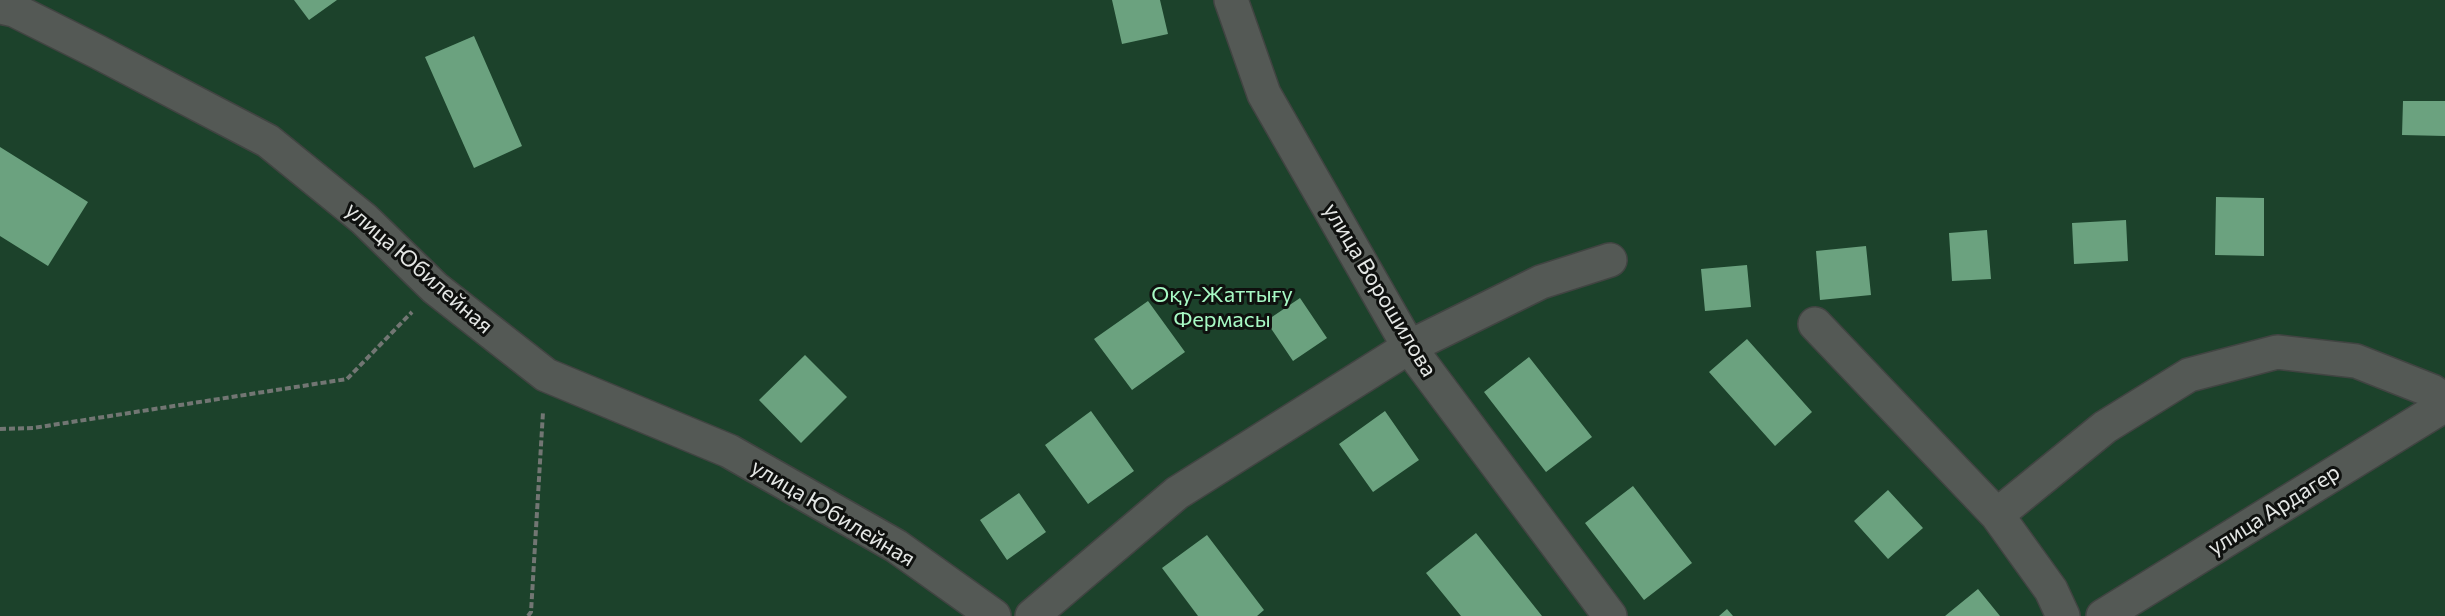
<!DOCTYPE html>
<meta charset="utf-8">
<style>
body{margin:0}
canvas{display:block;background:#242825}
</style>
<canvas width="2445" height="616"></canvas>
<script>
const context = document.querySelector('canvas').getContext('2d');
context.lineJoin = 'round';
function fill(path, color) { context.fillStyle = color; context.fill(path, 'evenodd'); }
const shape = rows => new Path2D(rows.map(r => 'M' + r).join(''));
function stroke(path, color, width, dash) { context.strokeStyle = color; context.lineWidth = width; context.lineCap = dash ? 'butt' : 'round'; context.setLineDash(dash || []); context.stroke(path); }
function write(font, color, halo, rows, align = 'center') {
  context.font = font + ' Commissioner,sans-serif'; context.lineWidth = 6; context.setLineDash([]); context.textBaseline = 'middle'; context.strokeStyle = halo; context.fillStyle = color; for (const [text, x, y, turn = 0] of rows) {
    context.save(); context.translate(x, y); context.rotate((+turn || 0) * Math.PI / 180); context.textAlign = isNaN(turn) ? turn : align; if (halo) context.strokeText(text, 0, 0); context.fillText(text, 0, 0); context.restore();
  }
}
fill(shape([
 [0,0,2445,0,2445,616,0,616]
]), '#1c422b');
fill(shape([
 [294,0,337,0,309,20],
 [1112,0,1160,0,1168,34,1122,44],
 [474,36,522,146,474,168,425,57],
 [2403,101,2445,101,2445,136,2402,135],
 [0,147,88,202,48,266,0,236],
 [2216,197,2264,198,2264,256,2215,255],
 [2126,220,2128,261,2074,264,2072,223],
 [1987,230,1991,279,1952,281,1949,233],
 [1866,246,1871,295,1820,300,1816,251],
 [1747,265,1751,307,1705,311,1701,269],
 [1300,298,1327,338,1293,361,1266,321],
 [1148,301,1185,352,1132,390,1094,339],
 [1747,339,1812,412,1775,446,1709,372],
 [805,355,847,397,801,443,759,400],
 [1529,357,1592,437,1546,472,1484,392],
 [1091,411,1134,471,1088,504,1045,445],
 [1385,411,1419,460,1373,492,1339,444],
 [1633,486,1692,563,1644,600,1585,523],
 [1888,490,1923,528,1888,559,1854,521],
 [1019,493,1046,532,1007,560,980,520],
 [1476,533,1542,616,1461,616,1426,573],
 [1207,535,1264,610,1257,616,1198,616,1162,568],
 [1978,589,2000,616,1945,616],
 [1727,609,1733,616,1719,616]
]), '#6ba27f');
const minor = shape([
 [1231,0,1264,94,1409,347,1610,616],
 [0,7,14,10,98,52,268,141,364,219,435,288,546,375,729,451,896,546,994,616],
 [1815,324,1997,515,2051,590,2063,616],
 [1997,515,2105,427,2189,375,2277,352,2356,361,2432,391,2445,400],
 [1032,616,1177,493,1409,347,1541,282,1610,260],
 [2103,616,2445,405]
]);
stroke(minor, '#414442', 36);
stroke(shape([
 [0,429,33,428,347,379,412,312],
 [528,616,531,612,543,412]
]), '#727673', 4, [6, 3]);
stroke(minor, '#545955', 33);
write('22px', '#e4e7e5', '#0f110f', [
 ["улица Юбилейная",419,268,41],
 ["улица Ворошилова",1380,290,59],
 ["улица Ардагер",2274,510,-32],
 ["улица Юбилейная",833,513,31]
]);
write('22px', '#a7f9c4', '#0f110f', [
 ["Оқу-Жаттығу",1222,295],
 ["Фермасы",1222,320]
]);
</script>
